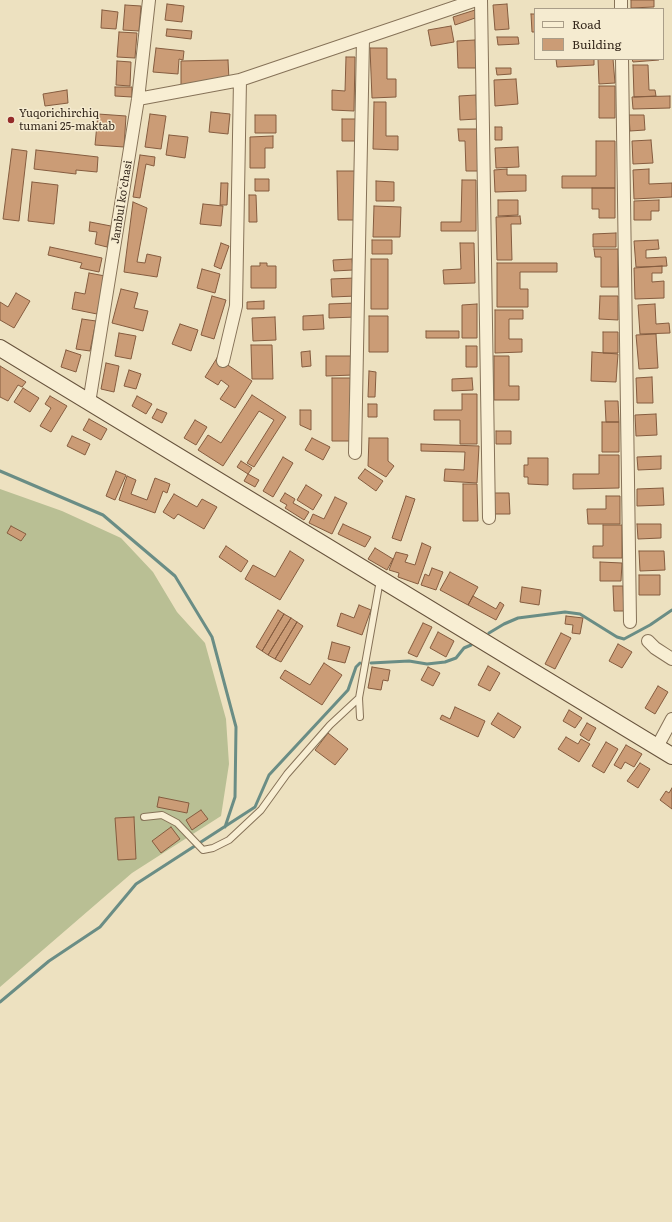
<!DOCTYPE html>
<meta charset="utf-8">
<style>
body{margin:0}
#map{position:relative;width:672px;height:1222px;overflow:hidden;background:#ede1c0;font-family:Literata,serif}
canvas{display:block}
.legend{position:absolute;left:534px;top:8px;width:130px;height:52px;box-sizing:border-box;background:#f5ebd0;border:1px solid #a99d88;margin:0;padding:5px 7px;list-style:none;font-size:12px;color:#36291d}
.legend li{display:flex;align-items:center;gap:8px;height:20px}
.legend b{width:20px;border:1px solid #a99d88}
</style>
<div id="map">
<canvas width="672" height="1222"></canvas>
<ul class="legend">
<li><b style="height:5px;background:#f8eed3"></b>Road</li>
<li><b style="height:11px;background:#cb9c76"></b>Building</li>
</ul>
</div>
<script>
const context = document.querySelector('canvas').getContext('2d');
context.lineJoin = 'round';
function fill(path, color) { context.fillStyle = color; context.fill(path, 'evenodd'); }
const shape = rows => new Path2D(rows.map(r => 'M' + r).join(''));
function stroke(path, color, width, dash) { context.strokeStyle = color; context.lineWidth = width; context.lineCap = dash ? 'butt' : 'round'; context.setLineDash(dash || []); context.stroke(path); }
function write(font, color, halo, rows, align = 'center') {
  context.font = font + ' Literata,serif'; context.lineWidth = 3; context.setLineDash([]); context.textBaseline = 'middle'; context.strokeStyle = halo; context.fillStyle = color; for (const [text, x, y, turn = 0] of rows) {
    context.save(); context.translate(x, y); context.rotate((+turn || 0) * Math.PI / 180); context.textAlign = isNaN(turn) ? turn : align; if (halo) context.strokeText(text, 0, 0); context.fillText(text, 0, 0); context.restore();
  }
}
fill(shape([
 [0,489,62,511,121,538,153,572,177,612,205,643,226,719,229,764,221,816,132,873,0,987]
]), '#b9bf94');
stroke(shape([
 [0,471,103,515,175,576,212,637,236,727,235,797,225,827],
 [489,633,504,624,518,618,565,612,580,614,617,637,624,639,650,625,672,610],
 [371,663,409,661,427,664,445,662,456,658,464,648,471,645],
 [0,1002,49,961,100,927,136,884,255,807,269,775,348,690,356,667,360,663]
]), '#6a8d85', 3);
const building = shape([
 [631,0,654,0,654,7,631,8,631,0],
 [167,4,184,6,182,22,165,20,167,4],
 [507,4,509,29,495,30,493,5,507,4],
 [125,5,141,6,139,31,123,30,125,5],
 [102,10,118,12,116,29,101,28,102,10],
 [475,10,478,17,455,25,453,17,475,10],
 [531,14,535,14,535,32,532,32,531,14],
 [451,26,454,42,431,46,428,30,451,26],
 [167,29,192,31,191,39,166,36,167,29],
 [119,32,137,33,135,58,117,57,119,32],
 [497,37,518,37,519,44,498,45,497,37],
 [475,40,476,68,458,68,457,41,475,40],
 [156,48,184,51,183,60,179,59,178,74,153,72,156,48],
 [370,48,387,48,387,79,396,79,396,97,372,98,370,48],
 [346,57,355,57,354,111,332,110,332,90,345,91,346,57],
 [556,59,594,59,594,65,557,67,556,59],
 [598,59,613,59,615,83,599,84,598,59],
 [632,59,659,59,659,60,633,62,632,59],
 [228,60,229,80,181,85,181,61,228,60],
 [117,61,131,62,130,86,116,85,117,61],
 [633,65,648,65,649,90,655,90,656,96,634,97,633,65],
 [496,68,511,68,511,74,497,75,496,68],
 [516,79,518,104,495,106,494,80,516,79],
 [599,86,615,86,615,118,599,118,599,86],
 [115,87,132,87,132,97,115,96,115,87],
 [67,90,68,103,45,106,43,94,67,90],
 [476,95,477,119,460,120,459,96,476,95],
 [670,96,670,108,633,109,632,97,670,96],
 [374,102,386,102,386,136,398,136,398,150,373,149,374,102],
 [211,112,230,114,228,134,209,132,211,112],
 [98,114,126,116,124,147,95,145,98,114],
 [150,114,166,116,161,149,145,147,150,114],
 [255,115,276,115,276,133,255,133,255,115],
 [629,115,644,115,645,130,630,131,629,115],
 [342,119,357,119,357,141,342,141,342,119],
 [495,127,502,127,502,140,495,140,495,127],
 [458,129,477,129,478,171,466,171,465,141,459,141,458,129],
 [169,135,188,137,185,158,166,155,169,135],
 [273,136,273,148,265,148,265,168,250,168,250,137,273,136],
 [651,140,653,163,633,164,632,141,651,140],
 [596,141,615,141,615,188,562,188,562,176,596,176,596,141],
 [518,147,519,167,496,168,495,148,518,147],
 [12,149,27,151,19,221,3,219,12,149],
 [36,150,98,157,97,172,76,170,76,174,34,169,36,150],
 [140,155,155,157,154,166,146,164,140,198,133,197,140,155],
 [507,169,507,175,526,175,526,191,495,192,494,170,507,169],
 [649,169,649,184,672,183,672,197,634,199,633,170,649,169],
 [337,171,356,171,357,220,338,220,337,171],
 [255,179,269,179,269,191,255,191,255,179],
 [462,180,476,180,476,231,441,231,441,222,461,222,462,180],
 [376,181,394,182,394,201,376,201,376,181],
 [32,182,58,185,54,224,28,221,32,182],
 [221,183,228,183,227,205,220,205,221,183],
 [592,188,615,188,615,218,599,218,599,209,592,209,592,188],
 [249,195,256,195,257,222,249,222,249,195],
 [498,200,518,200,518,215,498,216,498,200],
 [659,200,659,211,651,211,651,220,634,220,634,201,659,200],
 [133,202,147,208,137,262,145,263,147,254,161,257,157,277,124,272,133,202],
 [203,204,223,206,221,226,200,224,203,204],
 [374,206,401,207,400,237,373,237,374,206],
 [520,216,521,224,511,224,512,260,497,260,496,217,520,216],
 [90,222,111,226,107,247,95,244,97,232,89,231,90,222],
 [616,233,616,247,593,247,593,234,616,233],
 [372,240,392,240,392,254,372,254,372,240],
 [658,240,659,249,646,250,646,258,666,257,667,266,636,267,634,241,658,240],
 [221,243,229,246,221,269,214,266,221,243],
 [460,243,474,243,475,283,444,284,443,270,461,269,460,243],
 [50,247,102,258,99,272,80,268,82,263,48,255,50,247],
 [594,249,618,249,618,287,601,287,601,257,595,257,594,249],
 [352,259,353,270,334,271,333,260,352,259],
 [371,259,388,259,388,309,371,309,371,259],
 [260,263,267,263,267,266,276,266,276,288,251,288,251,266,260,266,260,263],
 [497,263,557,263,557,272,520,272,520,289,528,289,528,307,497,307,497,263],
 [662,266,662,273,652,273,652,282,664,281,664,298,635,299,634,268,662,266],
 [202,269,220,274,215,293,197,288,202,269],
 [89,273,105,276,97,314,72,309,75,292,85,294,89,273],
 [355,278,356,296,332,297,331,279,355,278],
 [121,289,138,293,134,308,148,311,143,331,112,323,121,289],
 [16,293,30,301,14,328,0,320,0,302,8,307,16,293],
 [212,296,226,300,214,339,201,335,212,296],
 [600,296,618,296,618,320,599,319,600,296],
 [264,301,264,309,247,309,247,302,264,301],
 [355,303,356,317,329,318,329,304,355,303],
 [477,304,477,338,462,338,462,305,477,304],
 [655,304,656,324,669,323,670,333,640,334,638,305,655,304],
 [495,310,523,310,523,319,509,319,509,339,522,339,522,352,495,353,495,310],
 [323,315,324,329,303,330,303,316,323,315],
 [369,316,388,316,388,352,369,352,369,316],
 [275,317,276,340,253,341,252,318,275,317],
 [82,319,96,321,90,351,76,349,82,319],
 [180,324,198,330,191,351,172,344,180,324],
 [426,331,459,331,459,338,426,338,426,331],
 [603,332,618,332,618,353,603,353,603,332],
 [119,333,136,336,131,359,115,356,119,333],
 [656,334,658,368,639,369,636,335,656,334],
 [251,345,272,345,273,379,252,379,251,345],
 [466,346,477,346,477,367,466,367,466,346],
 [66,350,81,355,76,372,61,367,66,350],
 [310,351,311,366,302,367,301,352,310,351],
 [592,352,618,354,616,382,591,381,592,352],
 [326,356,352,356,353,375,326,376,326,356],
 [494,356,509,356,509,386,519,386,519,400,494,400,494,356],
 [217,358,252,381,235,408,220,399,229,386,221,380,218,385,205,377,217,358],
 [106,363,119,366,114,392,101,389,106,363],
 [0,366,26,382,22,387,18,385,8,401,0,397,0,366],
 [129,370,141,374,136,389,124,386,129,370],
 [369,371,376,372,375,397,368,397,369,371],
 [652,377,653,403,637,403,636,378,652,377],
 [332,378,354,378,353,441,332,441,332,378],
 [472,378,473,390,452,391,452,379,472,378],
 [23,388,39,398,30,412,14,402,23,388],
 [462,394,477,394,477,444,460,444,460,420,434,420,434,410,462,410,462,394],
 [252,395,286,417,254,467,247,463,274,420,259,411,223,466,198,450,208,435,221,443,252,395],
 [50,396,67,406,51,432,40,426,51,408,45,404,50,396],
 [137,396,152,404,146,414,132,406,137,396],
 [605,401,618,401,619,422,606,422,605,401],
 [368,404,377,404,377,417,368,417,368,404],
 [157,409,167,413,162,423,152,418,157,409],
 [300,410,311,410,311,430,300,425,300,410],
 [656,414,657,435,636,436,635,415,656,414],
 [89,419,107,429,101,440,83,430,89,419],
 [195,420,207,427,196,445,184,438,195,420],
 [602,422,619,422,619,452,602,452,602,422],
 [496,431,511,431,511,444,496,444,496,431],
 [72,436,90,444,85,455,67,446,72,436],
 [312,438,330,447,323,460,305,450,312,438],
 [369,438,388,438,388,461,394,466,386,477,368,466,369,438],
 [421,444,479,446,477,483,444,481,445,469,464,470,465,452,421,451,421,444],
 [599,455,619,455,619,488,573,489,573,474,599,474,599,455],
 [661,456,661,469,638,470,637,457,661,456],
 [283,457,293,463,273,497,263,491,283,457],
 [528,458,548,458,548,485,528,484,528,477,524,477,524,465,528,465,528,458],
 [241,461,252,468,248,474,237,467,241,461],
 [365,469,383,481,376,491,358,478,365,469],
 [116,471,126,475,115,500,106,496,116,471],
 [248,474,259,480,255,487,244,481,248,474],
 [127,476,136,480,131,494,147,500,155,478,170,484,167,493,163,491,155,513,119,500,127,476],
 [463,484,477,484,478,521,463,521,463,484],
 [306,485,322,495,313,510,297,500,306,485],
 [663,488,664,505,637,506,637,489,663,488],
 [285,493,295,499,293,503,309,512,304,520,285,508,287,505,280,501,285,493],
 [494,493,509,493,510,514,494,514,494,493],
 [174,494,197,507,202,499,217,507,204,529,178,514,174,519,163,512,174,494],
 [406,496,415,499,401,541,392,538,406,496],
 [606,496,620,496,620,524,588,524,587,509,606,509,606,496],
 [335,497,347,503,332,534,309,523,313,514,324,519,335,497],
 [343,524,371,537,365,547,338,534,343,524],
 [637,524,661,524,661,538,638,539,637,524],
 [603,525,622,525,622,558,593,558,593,546,603,546,603,525],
 [11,526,26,534,21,541,7,533,11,526],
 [422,543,431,547,418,584,398,577,399,573,389,570,396,552,408,555,405,562,415,565,422,543],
 [226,546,248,561,241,572,219,557,226,546],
 [375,548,393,559,387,570,368,559,375,548],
 [290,551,304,560,280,600,245,579,253,565,275,577,290,551],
 [639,551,664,551,665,570,640,571,639,551],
 [600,562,622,563,621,581,600,581,600,562],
 [432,568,443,572,436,590,421,585,425,574,429,576,432,568],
 [450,572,478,587,468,605,440,590,450,572],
 [639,575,660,575,660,595,639,595,639,575],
 [613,586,623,586,624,611,614,611,613,586],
 [522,587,541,590,539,605,520,602,522,587],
 [473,596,496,609,500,602,504,605,496,620,468,605,473,596],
 [359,605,371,610,362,635,337,626,341,613,354,618,359,605],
 [278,610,284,614,262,651,256,647,278,610],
 [284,614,291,618,268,655,262,651,284,614],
 [566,616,583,618,580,634,572,633,573,625,565,624,566,616],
 [291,618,297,622,275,659,268,655,291,618],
 [297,622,303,626,281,662,275,659,297,622],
 [423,623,432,627,417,657,408,653,423,623],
 [438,632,454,641,446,657,430,648,438,632],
 [561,633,571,638,555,669,545,664,561,633],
 [332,642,350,647,345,663,328,659,332,642],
 [618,644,632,652,622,668,609,661,618,644],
 [324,663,342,675,322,705,280,678,285,670,310,685,324,663],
 [488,666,500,673,490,691,478,685,488,666],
 [372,667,390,670,388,681,383,680,381,690,368,688,372,667],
 [428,667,440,673,433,686,421,680,428,667],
 [658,686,668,692,655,714,645,708,658,686],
 [455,707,485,721,478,737,440,719,442,715,450,719,455,707],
 [569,710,582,718,575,728,563,721,569,710],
 [498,713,521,727,514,738,491,724,498,713],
 [587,723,596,728,589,741,580,735,587,723],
 [328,733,348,749,335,765,315,750,328,733],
 [566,737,578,744,581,739,590,744,579,762,558,749,566,737],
 [606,742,618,749,604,773,592,766,606,742],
 [626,745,642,754,634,767,625,762,621,769,614,765,626,745],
 [640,763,650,769,638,788,627,781,640,763],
 [672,788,672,809,660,800,666,791,669,793,672,788],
 [159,797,189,803,187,813,157,807,159,797],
 [201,810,208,819,192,830,186,820,201,810],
 [134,817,136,859,118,860,115,818,134,817],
 [171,827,180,839,161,853,152,841,171,827]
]);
fill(building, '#cb9c76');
stroke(building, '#855c3f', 1);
const service = shape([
 [360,717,359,698,380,580],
 [144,817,162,815,177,823,203,850,213,848,229,840,261,810,287,774,330,725,359,698]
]);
const minor = shape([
 [481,0,489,518],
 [621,0,621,9],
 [622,59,630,622],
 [138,99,240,80,476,0],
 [223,361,236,306,240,80],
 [89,403,138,99,149,0],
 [355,453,363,39],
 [648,641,655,648,672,659],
 [657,747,672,719]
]);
const secondary = shape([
 [0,348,672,756]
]);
stroke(service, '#867258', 8);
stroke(minor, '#867258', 14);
stroke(secondary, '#67533c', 18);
stroke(service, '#f8eed3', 6);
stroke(minor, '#f8eed3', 12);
stroke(secondary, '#f8eed3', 16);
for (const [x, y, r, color] of [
 [11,120,4,"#942b29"]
]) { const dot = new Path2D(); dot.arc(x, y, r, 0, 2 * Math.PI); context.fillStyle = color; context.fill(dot); stroke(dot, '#f5ebd0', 1.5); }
write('11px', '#36291d', '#f5ebd0', [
 ["Yuqorichirchiq",19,114],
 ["tumani 25-maktab",19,127]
], 'left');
write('11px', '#36291d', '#f5ebd0', [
 ["Jambul ko‘chasi",122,202,-81]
]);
</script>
